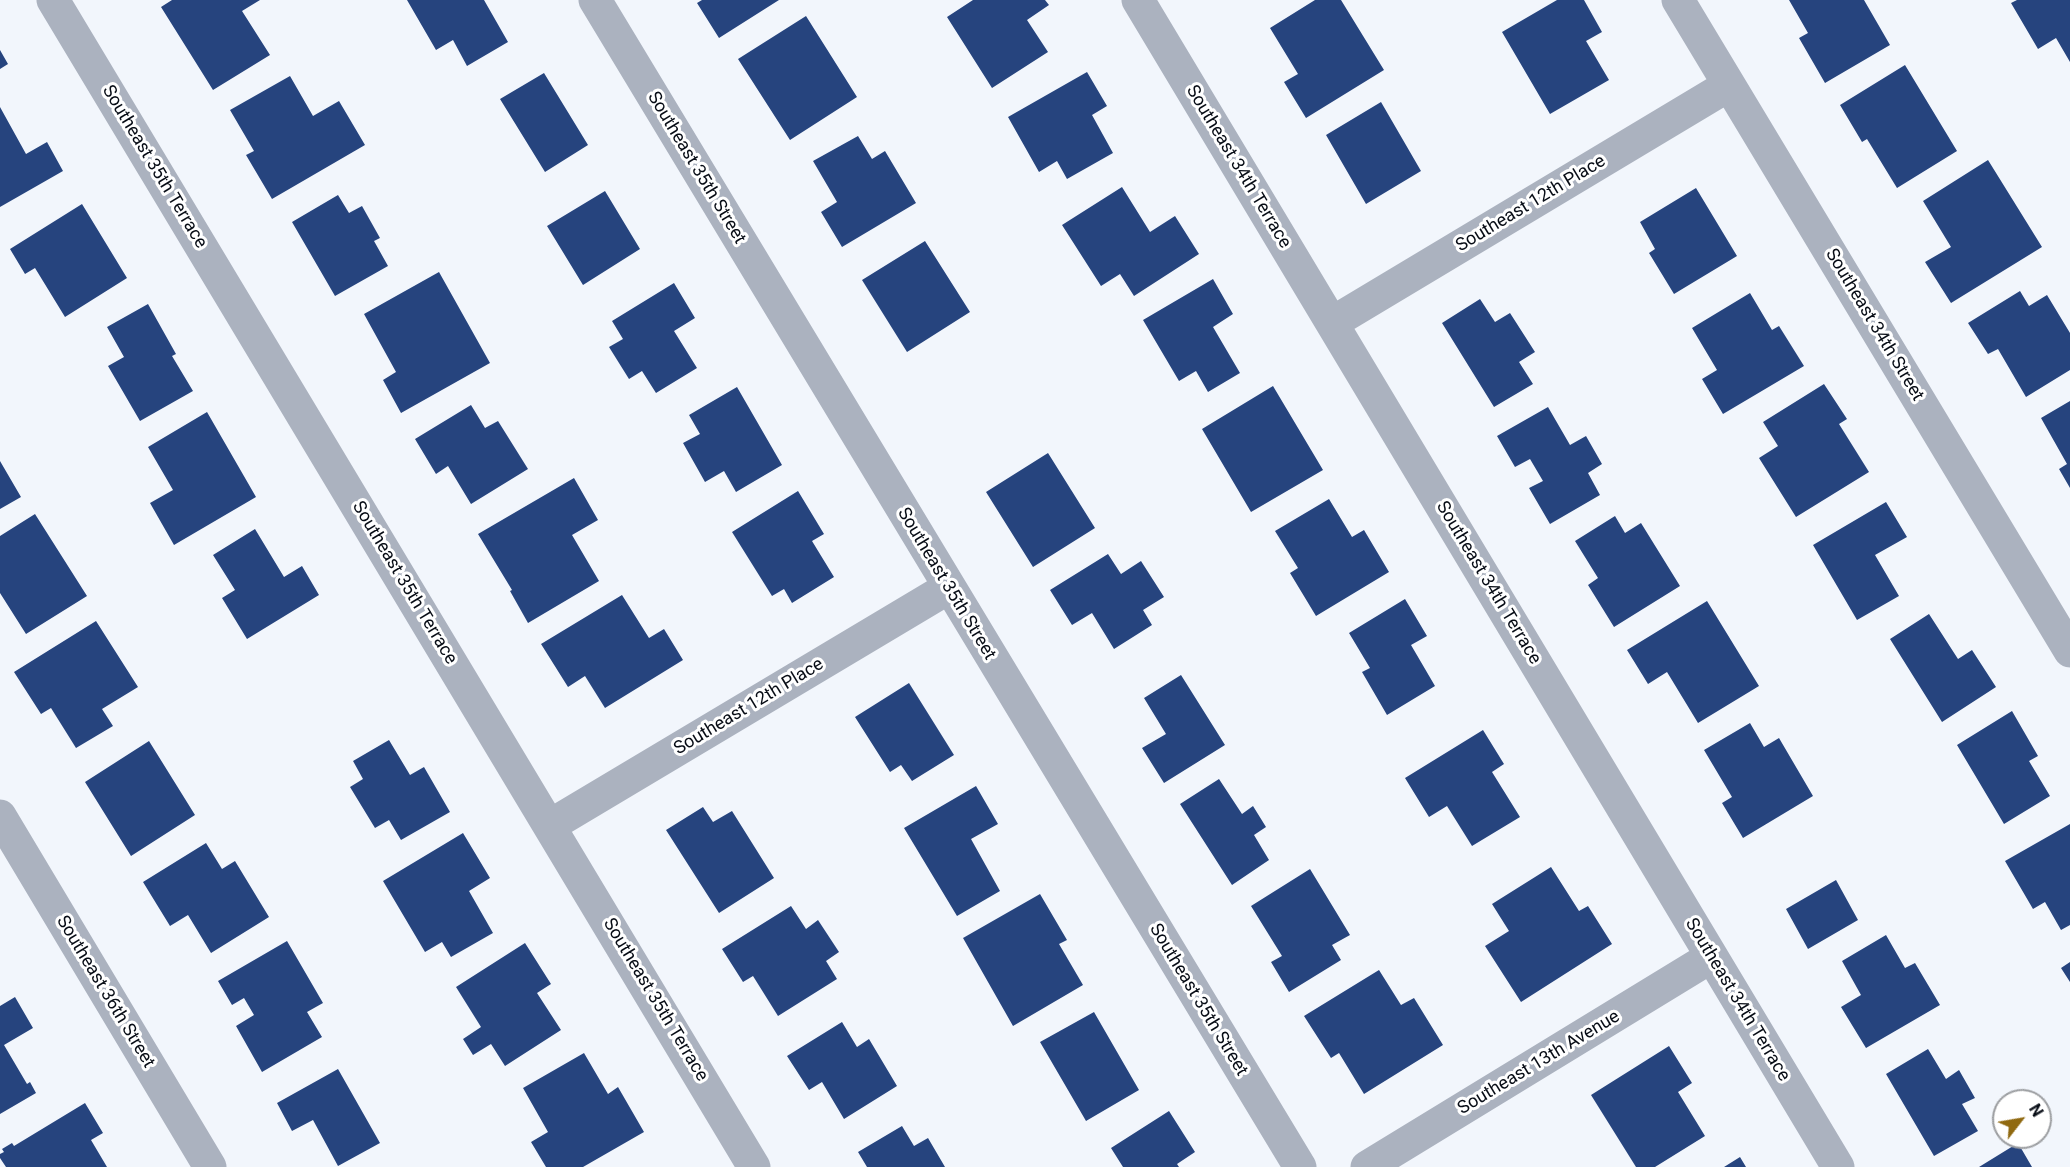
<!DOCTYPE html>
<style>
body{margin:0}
#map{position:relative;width:2070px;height:1167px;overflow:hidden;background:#f2f6fc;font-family:Roboto,sans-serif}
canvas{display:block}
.north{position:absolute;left:1992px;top:1089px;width:60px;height:60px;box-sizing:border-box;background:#fff;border:2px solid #9c9ea1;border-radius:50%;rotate:59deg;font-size:16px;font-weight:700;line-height:24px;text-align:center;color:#070c15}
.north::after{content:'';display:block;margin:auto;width:21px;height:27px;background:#906910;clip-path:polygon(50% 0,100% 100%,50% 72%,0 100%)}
</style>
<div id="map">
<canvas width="2070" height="1167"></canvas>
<div class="north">N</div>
</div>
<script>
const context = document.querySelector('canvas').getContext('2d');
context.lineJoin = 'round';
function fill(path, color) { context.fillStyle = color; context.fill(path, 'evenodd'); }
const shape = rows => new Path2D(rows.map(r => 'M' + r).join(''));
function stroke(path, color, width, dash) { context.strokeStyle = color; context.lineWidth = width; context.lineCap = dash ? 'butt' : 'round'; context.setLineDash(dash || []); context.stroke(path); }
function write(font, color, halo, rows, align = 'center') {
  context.font = font + ' Roboto,sans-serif'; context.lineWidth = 6; context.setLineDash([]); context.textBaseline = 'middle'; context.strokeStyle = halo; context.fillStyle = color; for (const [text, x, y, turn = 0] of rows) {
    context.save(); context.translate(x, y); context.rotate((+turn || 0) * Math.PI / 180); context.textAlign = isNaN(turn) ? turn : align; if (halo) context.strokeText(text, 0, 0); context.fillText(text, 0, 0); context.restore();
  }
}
fill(shape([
 [172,0,260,0,242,11,270,55,213,90,161,7],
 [407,0,484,0,508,42,467,66,453,40,436,50],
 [702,0,779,0,719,38,697,3],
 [973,0,1045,0,1049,5,1027,20,1048,52,992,88,947,17],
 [1315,0,1341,0,1384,70,1306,118,1284,82,1298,74,1270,28],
 [1557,0,1584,0,1602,32,1586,41,1609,80,1550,114,1502,32],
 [1789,0,1864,0,1890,45,1825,83,1799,38,1808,33],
 [2017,0,2070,0,2070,62,2056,38,2038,49,2011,3],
 [806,16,857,97,790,140,738,59],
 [0,50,8,64,0,69],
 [1905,65,1957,151,1897,188,1867,139,1862,142,1840,105],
 [1087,72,1107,106,1092,115,1113,153,1067,179,1057,161,1039,172,1008,117],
 [544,73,588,145,545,172,500,99],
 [290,76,313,116,339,101,365,145,272,199,246,155,254,151,230,110],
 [1381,102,1421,171,1366,204,1326,135],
 [0,107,26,154,47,142,63,171,0,207],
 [858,136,872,159,885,151,916,203,842,247,821,212,837,202,813,161],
 [1988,160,2042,247,1951,303,1925,262,1951,247,1923,201],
 [1122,187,1150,232,1175,216,1199,254,1134,296,1120,274,1101,286,1062,225],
 [1696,188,1737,256,1674,294,1649,253,1655,249,1640,222],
 [605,191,640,249,583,285,547,226],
 [338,195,349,213,362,206,380,238,374,241,388,266,335,296,292,222],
 [82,204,127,278,65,317,35,268,25,274,10,249],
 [925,241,970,312,907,352,862,280],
 [439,272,490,363,401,413,383,380,396,372,364,314],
 [1213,279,1233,314,1213,327,1240,373,1208,392,1196,371,1179,381,1143,320],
 [674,283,695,318,674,331,697,368,656,393,642,371,629,379,609,347,623,339,612,321],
 [2020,291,2029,306,2047,295,2070,333,2070,370,2026,397,1998,349,1988,354,1968,323],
 [1750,293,1772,330,1779,326,1804,366,1723,414,1702,379,1717,370,1692,328],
 [1480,299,1495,322,1510,313,1535,352,1519,362,1533,384,1494,407,1442,323],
 [148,304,176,354,172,356,193,391,140,421,108,366,124,357,107,327],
 [1824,384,1847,419,1839,424,1869,472,1796,517,1759,458,1778,446,1763,422],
 [1273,386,1323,470,1251,512,1202,429],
 [737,387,782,465,736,492,724,471,705,482,683,443,700,434,689,415],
 [2070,401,2070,488,2059,469,2067,464,2041,418],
 [471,405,485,428,498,421,528,469,471,504,448,466,436,474,415,439],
 [1548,407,1570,445,1586,436,1602,464,1588,473,1600,495,1550,524,1529,488,1543,481,1530,459,1515,467,1497,436],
 [207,412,256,497,174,545,150,503,173,490,148,447],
 [1048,453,1095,528,1033,567,986,492],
 [0,461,21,497,0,509],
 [574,478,598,520,572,535,599,581,528,623,510,591,512,590,478,534],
 [798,491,824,534,812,541,834,577,792,603,784,589,772,596,732,532],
 [1329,499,1352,537,1364,530,1389,572,1316,616,1290,573,1298,568,1275,531],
 [1886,502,1907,537,1875,555,1899,596,1857,620,1813,545],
 [35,514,87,596,26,634,0,593,0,536],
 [1615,516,1625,533,1641,523,1680,586,1614,627,1588,585,1598,578,1575,541],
 [255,529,284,577,302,566,319,595,247,639,222,598,235,590,213,555],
 [1108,554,1121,574,1141,561,1164,597,1143,610,1152,625,1114,649,1092,613,1072,625,1050,590],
 [622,595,649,638,664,629,683,660,605,708,585,676,568,687,541,644],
 [1405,599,1427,636,1411,645,1435,686,1387,715,1362,672,1370,668,1349,633],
 [1707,601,1759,686,1698,723,1667,672,1648,684,1627,650],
 [1929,614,1958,659,1972,650,1996,687,1942,722,1890,639],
 [96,621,138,687,102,709,113,726,76,748,51,708,41,714,14,672],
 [1181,675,1225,745,1164,783,1142,748,1166,734,1144,698],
 [909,683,954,755,912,781,901,765,890,772,855,717],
 [2012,711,2038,756,2029,761,2050,796,2004,824,1957,745],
 [1750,723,1764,747,1779,738,1813,796,1743,838,1722,803,1732,797,1704,750],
 [1483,730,1504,764,1492,772,1520,817,1472,846,1447,806,1429,817,1405,778],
 [389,740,410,775,424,767,450,812,401,840,389,820,375,828,350,787,363,779,353,761],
 [149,741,195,815,131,856,85,782],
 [1219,779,1242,814,1253,806,1266,827,1254,835,1269,860,1232,885,1180,804],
 [976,786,998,824,971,839,1000,891,957,916,904,828],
 [703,807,713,822,732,811,774,878,719,913,666,830],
 [2070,824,2070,925,2061,930,2045,902,2033,909,2005,861],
 [463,833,490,878,469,891,493,933,451,957,442,942,425,952,383,881],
 [206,843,222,869,235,861,269,917,211,953,188,915,170,926,143,882],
 [1551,867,1579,911,1588,906,1612,944,1521,1002,1485,946,1509,931,1492,904],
 [1310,869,1350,935,1332,945,1341,960,1289,992,1271,962,1282,956,1251,906],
 [1836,880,1858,920,1808,949,1786,909],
 [1040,894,1067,940,1059,944,1083,985,1013,1026,963,938],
 [791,906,806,929,818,920,839,952,826,961,837,979,778,1016,753,976,743,982,722,949],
 [1886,935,1905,968,1915,963,1940,1005,1866,1048,1841,1007,1861,995,1842,961],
 [287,941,323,1003,307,1012,322,1037,262,1072,236,1026,254,1015,244,998,232,1005,218,981],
 [525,943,551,984,537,993,561,1030,505,1066,491,1044,473,1055,463,1039,481,1027,456,987],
 [2070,962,2070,982,2061,968],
 [1379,970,1401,1005,1414,998,1443,1045,1364,1094,1339,1053,1331,1058,1304,1016],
 [15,997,33,1028,4,1045,27,1084,30,1082,36,1093,0,1114,0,1006],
 [1094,1012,1139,1090,1086,1121,1040,1042],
 [842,1022,857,1047,869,1039,897,1086,844,1119,822,1082,809,1090,787,1056],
 [1669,1046,1692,1083,1678,1092,1705,1136,1655,1167,1636,1167,1591,1095],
 [1928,1049,1946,1079,1959,1070,1975,1098,1962,1104,1978,1131,1934,1156,1886,1074],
 [584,1053,608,1094,618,1087,644,1132,583,1167,546,1167,531,1142,548,1132,523,1088],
 [338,1069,380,1143,338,1166,313,1120,292,1131,277,1103],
 [85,1103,103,1133,91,1140,107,1167,6,1167,0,1158,0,1154,4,1152,2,1149,12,1143,14,1146],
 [1169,1111,1195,1152,1177,1164,1179,1167,1123,1167,1111,1148],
 [902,1126,914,1146,928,1138,945,1167,867,1167,858,1152],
 [2018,1143,2032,1167,1979,1167],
 [1740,1157,1746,1167,1724,1167]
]), '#26447e');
stroke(shape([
 [53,0,754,1167],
 [595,0,1300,1167],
 [1138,0,1838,1167],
 [1678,0,2070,651],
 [1332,323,1729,85],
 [0,816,210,1167],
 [551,825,948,588],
 [1367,1167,1711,957]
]), '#abb2bf', 33);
write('18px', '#070c15', '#fff', [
 ["Southeast 35th Terrace",154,167,59],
 ["Southeast 34th Terrace",1238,167,59],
 ["Southeast 35th Street",696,168,59],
 ["Southeast 12th Place",1531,204,-31],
 ["Southeast 34th Street",1874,325,59],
 ["Southeast 35th Terrace",404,583,59],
 ["Southeast 34th Terrace",1488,583,59],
 ["Southeast 35th Street",946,584,59],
 ["Southeast 12th Place",749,707,-31],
 ["Southeast 36th Street",105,992,59],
 ["Southeast 35th Terrace",655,1000,59],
 ["Southeast 35th Street",1198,1000,59],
 ["Southeast 34th Terrace",1737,1000,59],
 ["Southeast 13th Avenue",1539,1063,-31]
]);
</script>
